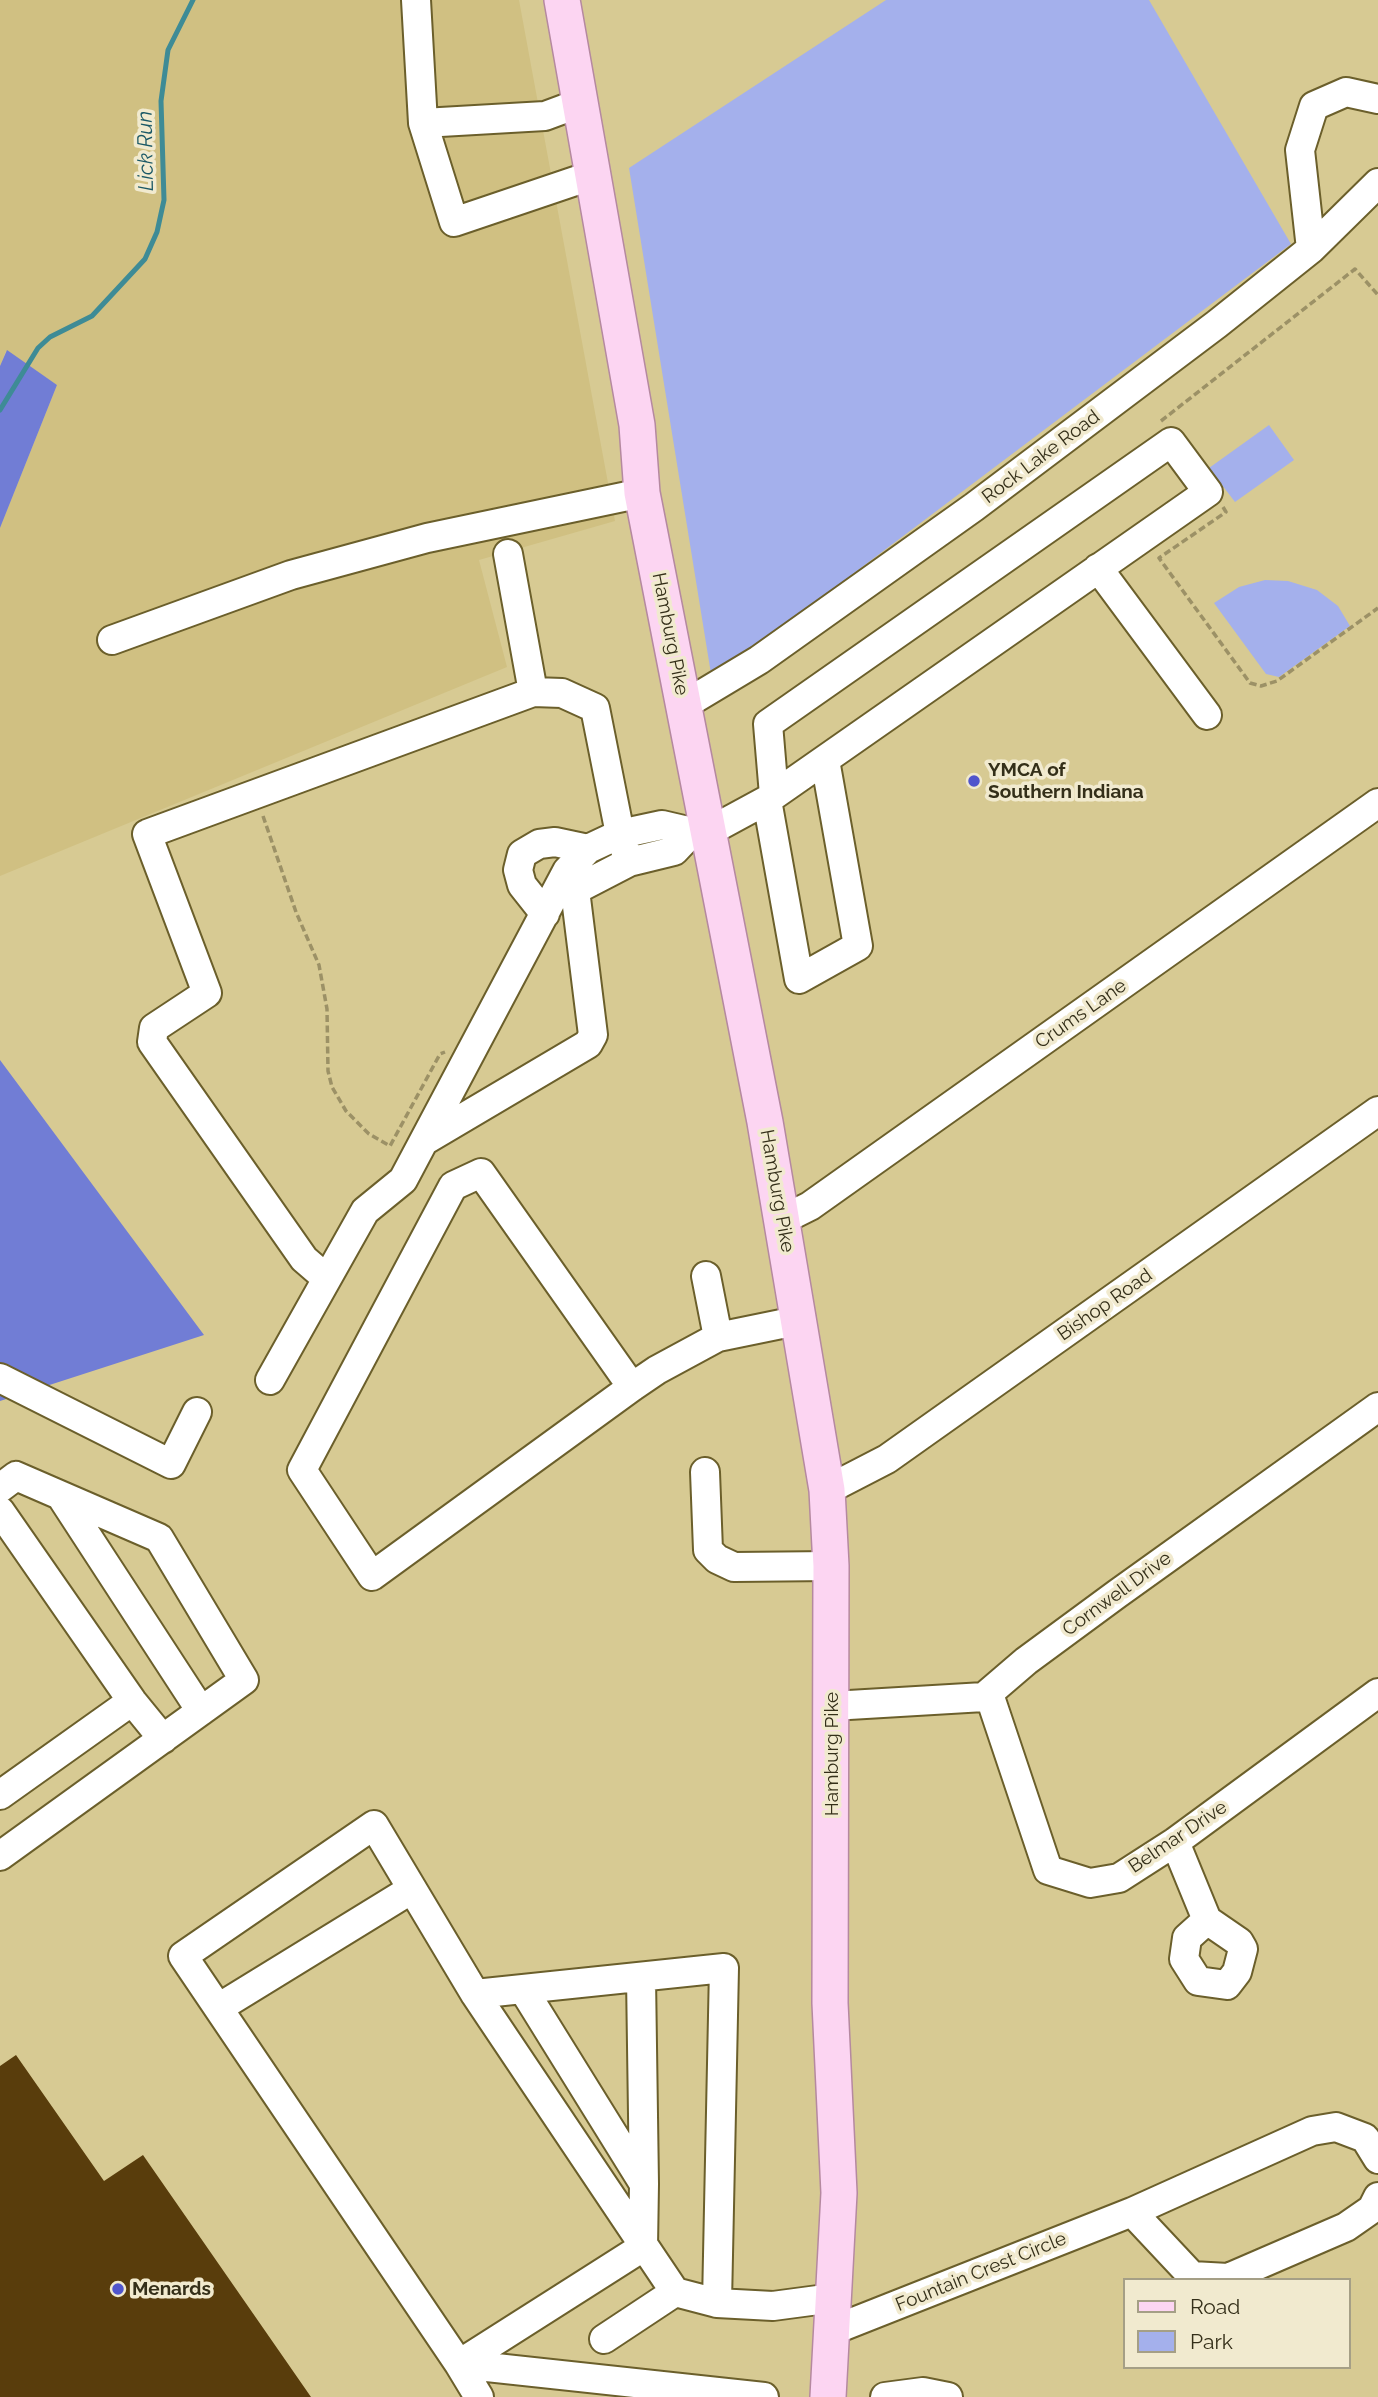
<!DOCTYPE html>
<style>
body{margin:0}
#map{position:relative;width:1378px;height:2397px;overflow:hidden;background:#d7ca93;font-family:Raleway,sans-serif}
canvas{display:block}
.legend{position:absolute;left:1123px;top:2278px;width:228px;height:91px;box-sizing:border-box;background:#f1eacf;border:2px solid #a59f86;margin:0;padding:9px 12px;list-style:none;font-size:21px;color:#342f19}
.legend li{display:flex;align-items:center;gap:14px;height:35px}
.legend b{width:35px;border:2px solid #a59f86}
</style>
<div id="map">
<canvas width="1378" height="2397"></canvas>
<ul class="legend">
<li><b style="height:9px;background:#fcd5f2"></b>Road</li>
<li><b style="height:19px;background:#a4b0ec"></b>Park</li>
</ul>
</div>
<script>
const context = document.querySelector('canvas').getContext('2d');
context.lineJoin = 'round';
function fill(path, color) { context.fillStyle = color; context.fill(path, 'evenodd'); }
const shape = rows => new Path2D(rows.map(r => 'M' + r).join(''));
function stroke(path, color, width, dash) { context.strokeStyle = color; context.lineWidth = width; context.lineCap = dash ? 'butt' : 'round'; context.setLineDash(dash || []); context.stroke(path); }
function write(font, color, halo, rows, align = 'center') {
  context.font = font + ' Raleway,sans-serif'; context.lineWidth = 7; context.setLineDash([]); context.textBaseline = 'middle'; context.strokeStyle = halo; context.fillStyle = color; for (const [text, x, y, turn = 0] of rows) {
    context.save(); context.translate(x, y); context.rotate((+turn || 0) * Math.PI / 180); context.textAlign = isNaN(turn) ? turn : align; if (halo) context.strokeText(text, 0, 0); context.fillText(text, 0, 0); context.restore();
  }
}
fill(shape([
 [0,0,519,0,615,521,479,560,507,667,0,876,0,528,57,385,6,351,0,366]
]), '#d0c082');
fill(shape([
 [886,0,1149,0,1291,244,712,680,629,168],
 [1269,425,1294,460,1235,502,1209,468],
 [1265,580,1288,581,1317,590,1338,606,1350,626,1279,677,1266,674,1214,603,1239,587]
]), '#a4b0ec');
fill(shape([
 [7,350,57,385,0,528,0,366],
 [0,1060,204,1335,0,1401]
]), '#717dd5');
stroke(shape([
 [0,410,38,348,50,337,92,316,145,259,157,232,164,200,161,101,168,50,193,0]
]), '#3e8b96', 5);
fill(shape([
 [16,2055,104,2181,143,2155,311,2397,0,2397,0,2066]
]), '#593d0c');
const minor = shape([
 [416,0,423,123,545,116,580,103],
 [423,123,454,222,593,175],
 [1311,249,1300,150,1314,106,1346,92,1378,99],
 [508,554,533,692],
 [1098,568,1207,715],
 [112,640,291,575,427,538,642,493],
 [684,705,759,660,974,507,1217,324,1311,249,1378,183],
 [767,800,799,979,858,946,825,760],
 [559,890,575,890,629,862,674,851,692,832],
 [545,914,522,885,518,870,522,854,539,844,555,842,588,849],
 [424,1141,588,1044,593,1035,575,890],
 [782,1220,810,1206,1378,803],
 [706,1276,718,1337],
 [326,1278,304,1259,152,1042,154,1028,207,993,147,834,533,692,562,693,595,708,620,834,629,862],
 [0,1378,171,1464,197,1412],
 [270,1380,365,1211,403,1180,567,871,588,849,620,834,662,825,692,832,708,832,767,800,1208,492,1171,442,768,724,774,795],
 [632,1387,481,1173,453,1186,302,1470,372,1576,632,1387,657,1370,718,1337,801,1320],
 [705,1472,708,1550,717,1559,734,1567,831,1566],
 [0,1488,16,1476,159,1538,244,1680,0,1856],
 [827,1490,887,1459,1378,1111],
 [61,1496,201,1711],
 [0,1511,132,1701,163,1739],
 [989,1694,1048,1870,1090,1883,1119,1878,1175,1842,1378,1693],
 [832,1706,984,1697,1026,1661,1117,1594,1378,1407],
 [0,1795,132,1701],
 [1175,1842,1207,1920,1239,1942,1243,1949,1237,1972,1227,1985,1198,1981,1184,1959,1187,1938,1207,1920],
 [641,1977,644,2184],
 [523,1989,644,2184,643,2247],
 [475,1994,724,1968,717,2303],
 [220,2007,412,1889],
 [1132,2212,1192,2276,1228,2278,1346,2227,1372,2209,1378,2197],
 [643,2247,459,2364,183,1956,374,1825,475,1994,675,2292,717,2303,773,2306,833,2298],
 [831,2331,1132,2212,1312,2131,1336,2127,1365,2138,1378,2159],
 [604,2339,675,2292],
 [459,2364,764,2397],
 [459,2364,479,2397],
 [885,2397,923,2392,948,2397]
]);
const major = shape([
 [562,0,637,425,642,493,765,1122,827,1490,831,1566,830,2003,839,2193,828,2397]
]);
stroke(minor, '#6b5f2b', 32);
stroke(major, '#b589a0', 38);
stroke(shape([
 [1161,421,1355,269,1378,295],
 [1223,507,1226,512,1159,558,1250,683,1261,686,1277,681,1378,608],
 [263,816,296,912,319,965,327,1009,328,1071,332,1087,346,1111,369,1134,390,1146,440,1054,445,1052]
]), '#9c9166', 3.5, [7, 3.5]);
stroke(minor, '#fff', 28);
stroke(major, '#fcd5f2', 35);
for (const [x, y, r, color] of [
 [974,781,7,"#5055cc"],
 [118,2289,7,"#5055cc"]
]) { const dot = new Path2D(); dot.arc(x, y, r, 0, 2 * Math.PI); context.fillStyle = color; context.fill(dot); stroke(dot, '#f1eacf', 2.5); }
write('19px', '#342f19', '#f1eacf', [
 ["Rock Lake Road",1041,457,-37],
 ["Hamburg Pike",670,634,79],
 ["Crums Lane",1081,1014,-35],
 ["Hamburg Pike",777,1191,80],
 ["Bishop Road",1105,1305,-35],
 ["Cornwell Drive",1117,1594,-36],
 ["Hamburg Pike",832,1754,-90],
 ["Belmar Drive",1178,1837,-34],
 ["Fountain Crest Circle",981,2272,-22]
]);
write('bold 19px', '#342f19', '#f1eacf', [
 ["YMCA of",988,770],
 ["Southern Indiana",988,792],
 ["Menards",132,2289]
], 'left');
write('italic 21px', '#1a5866', '#f1eacf', [
 ["Lick Run",146,151,-91]
]);
</script>
